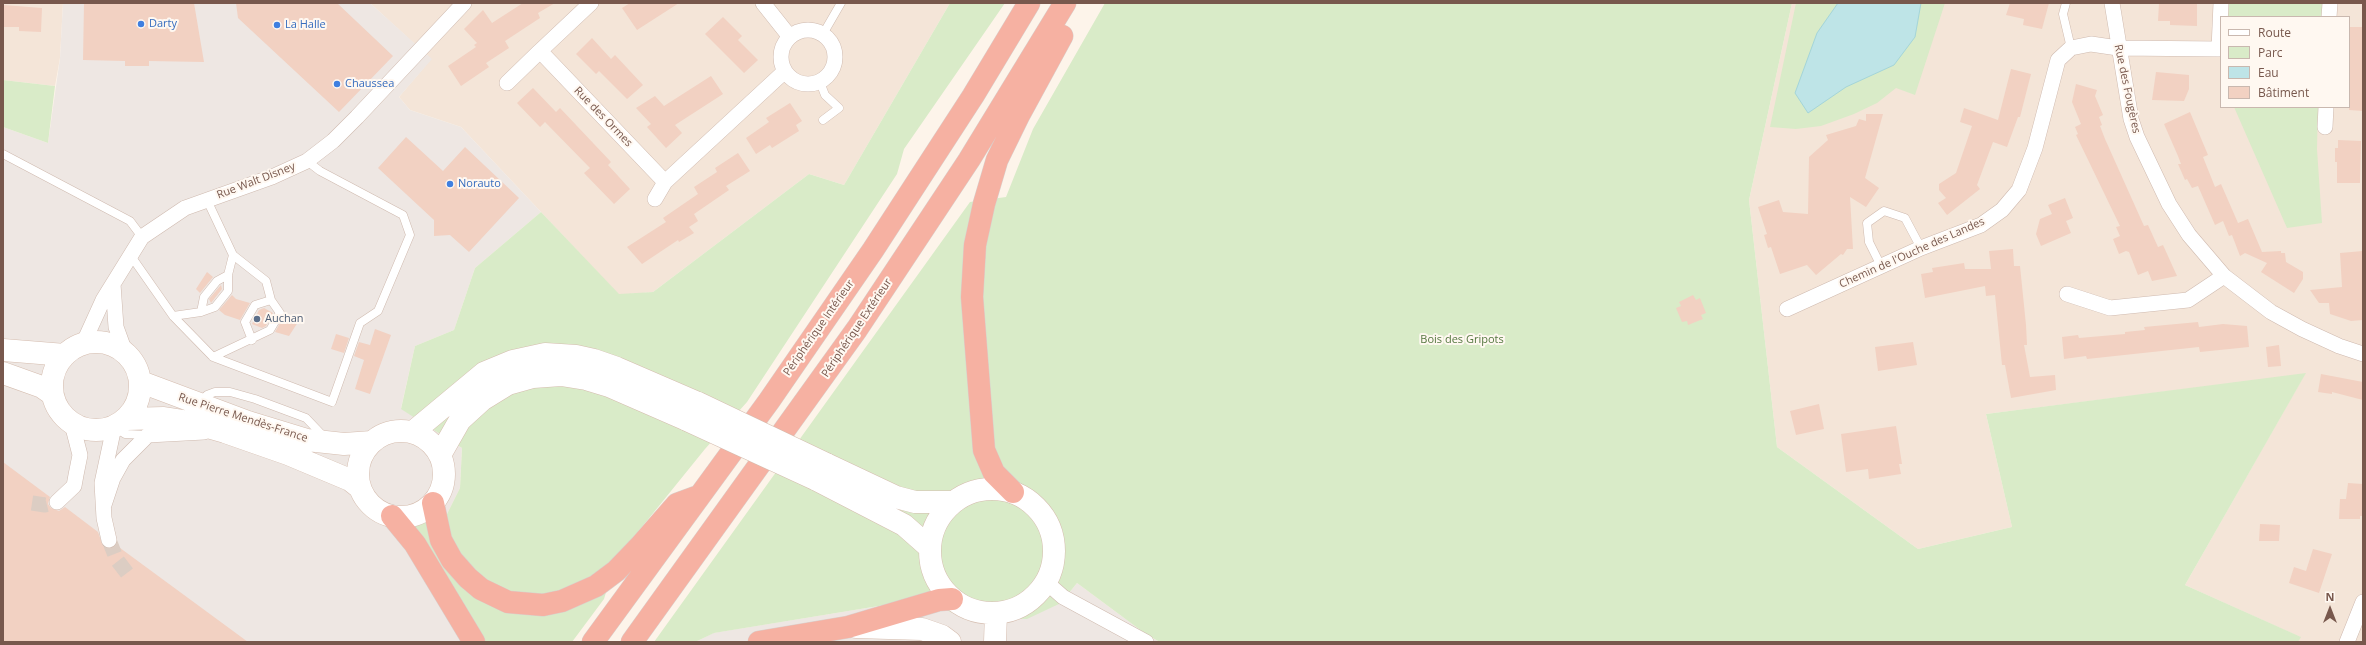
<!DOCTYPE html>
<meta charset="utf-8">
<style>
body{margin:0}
#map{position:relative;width:2366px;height:645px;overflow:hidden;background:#fdf4ea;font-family:"Open Sans",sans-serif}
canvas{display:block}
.frame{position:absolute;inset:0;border:4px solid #78584d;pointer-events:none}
.legend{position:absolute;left:2220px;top:16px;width:130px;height:92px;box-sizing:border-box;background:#fff8f1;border:1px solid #c9b8af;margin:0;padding:5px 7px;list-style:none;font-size:12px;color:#78584d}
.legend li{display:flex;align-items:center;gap:8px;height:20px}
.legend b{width:20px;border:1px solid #c9b8af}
.north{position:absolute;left:2310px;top:589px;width:40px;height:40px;-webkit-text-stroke:3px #fff8f1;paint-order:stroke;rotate:0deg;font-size:11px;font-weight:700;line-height:16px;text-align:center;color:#78584d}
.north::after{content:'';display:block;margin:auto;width:14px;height:18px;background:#78584d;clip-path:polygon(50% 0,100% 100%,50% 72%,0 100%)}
</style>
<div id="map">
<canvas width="2366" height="645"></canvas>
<div class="frame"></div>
<ul class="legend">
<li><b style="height:5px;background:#fff"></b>Route</li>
<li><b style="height:11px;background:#d9ebc8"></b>Parc</li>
<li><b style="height:11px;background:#bee4e7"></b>Eau</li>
<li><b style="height:11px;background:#f2d1c2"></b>Bâtiment</li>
</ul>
<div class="north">N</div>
</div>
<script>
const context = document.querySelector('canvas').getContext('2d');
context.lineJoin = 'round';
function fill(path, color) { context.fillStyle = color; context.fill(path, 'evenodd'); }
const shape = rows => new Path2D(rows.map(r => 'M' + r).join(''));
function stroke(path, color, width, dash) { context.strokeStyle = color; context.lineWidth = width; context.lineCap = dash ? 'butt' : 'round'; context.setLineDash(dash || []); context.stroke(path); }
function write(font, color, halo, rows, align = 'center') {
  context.font = font + ' "Open Sans",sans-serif'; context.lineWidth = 4; context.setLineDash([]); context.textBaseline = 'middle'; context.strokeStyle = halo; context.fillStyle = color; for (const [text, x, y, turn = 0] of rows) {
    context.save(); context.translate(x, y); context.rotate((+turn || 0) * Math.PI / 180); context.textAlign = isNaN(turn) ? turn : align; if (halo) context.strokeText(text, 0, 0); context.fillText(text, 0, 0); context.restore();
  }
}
fill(shape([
 [3,3,63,3,60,58,55,86,3,80],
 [370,3,950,3,844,185,809,174,653,292,619,295,461,127,410,110,399,97,431,59],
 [1792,3,2363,3,2363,642,2298,642,2300,637,2185,585,2305,374,1986,414,2012,527,1918,549,1777,447,1749,200],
 [2221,17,2349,17,2349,107,2221,107]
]), '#f4e5d8');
fill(shape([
 [63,3,370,3,432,59,399,97,410,110,461,127,541,212,475,268,454,330,415,346,401,408,462,448,460,488,447,514,393,530,466,642,3,642,3,127,48,143,60,58],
 [1077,583,1147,635,1160,642,695,642,713,633,897,603,1061,603]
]), '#eee7e3');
fill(shape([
 [950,3,1005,3,904,149,897,174,747,402,705,449,616,559,604,599,572,642,466,642,393,530,447,514,460,488,462,448,401,409,415,346,454,330,475,268,541,212,619,294,653,292,809,174,844,185],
 [1105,3,1792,3,1749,200,1777,447,1918,549,2012,527,1986,414,2306,373,2185,585,2301,637,2298,642,1160,642,1147,635,1077,583,1061,603,1027,619,965,618,941,608,897,603,714,633,695,642,654,642,970,202,1006,197,1033,129],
 [1796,3,1945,3,1915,95,1896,88,1877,103,1854,114,1821,126,1796,129,1770,127],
 [2229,3,2323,3,2322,17,2228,17],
 [3,80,55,86,48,143,3,127],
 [2234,107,2318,107,2317,149,2322,223,2287,228]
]), '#d9ebc8');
const water = shape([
 [1838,3,1921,3,1915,37,1894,65,1846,87,1808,113,1795,93,1817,33,1838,3]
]);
fill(water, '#bee4e7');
stroke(water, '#a4d5d9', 1);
fill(shape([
 [84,3,194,3,204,62,149,61,149,66,125,66,125,61,83,60],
 [236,3,337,3,393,56,339,112,238,18],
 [523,3,555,3,538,13,540,18,505,41,509,48,486,63,489,67,461,86,448,66,476,47,474,45,477,43,464,29,483,10,492,23],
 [630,3,679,3,637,30,622,8],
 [2010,3,2049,3,2042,29,2023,25,2024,19,2006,15],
 [2159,3,2197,3,2197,26,2170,25,2170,21,2158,21],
 [3,5,42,8,41,32,19,31,19,27,3,27],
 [723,17,742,36,738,40,758,60,744,73,705,34],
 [2350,27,2363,27,2363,111,2349,110],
 [592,38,611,59,615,55,643,85,627,99,599,71,596,74,576,54],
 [2011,69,2031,74,2020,117,2018,117,2007,147,1993,142,1977,185,1980,189,1947,215,1938,203,1946,198,1939,190,1939,184,1956,173,1972,126,1960,122,1964,108,1998,120],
 [2156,72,2189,75,2189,89,2184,101,2152,100],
 [711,76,723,94,675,125,682,133,666,148,647,127,651,124,636,108,655,96,664,106],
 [2076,84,2097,90,2095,96,2103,115,2099,117,2102,125,2100,126,2105,139,2144,226,2148,225,2158,247,2163,245,2177,276,2152,281,2148,271,2138,275,2129,252,2126,251,2119,254,2113,239,2120,236,2116,227,2120,226,2076,135,2078,134,2075,127,2081,124,2072,102],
 [533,88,556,112,560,108,611,162,608,165,630,189,614,204,584,173,590,168,545,122,540,127,517,103],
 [790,103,802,121,796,125,799,131,772,148,770,145,756,154,746,138,769,122,766,118],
 [2190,112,2208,155,2203,157,2215,187,2221,184,2238,223,2248,219,2262,252,2281,251,2281,253,2285,253,2286,262,2303,272,2303,279,2294,293,2261,272,2267,263,2245,253,2240,256,2232,235,2229,236,2223,221,2215,225,2198,186,2192,188,2187,179,2185,180,2178,164,2181,164,2178,156,2164,124],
 [1866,114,1883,114,1865,178,1879,188,1866,207,1850,197,1853,249,1847,249,1843,255,1841,254,1816,275,1807,265,1780,274,1771,247,1768,248,1764,235,1767,234,1758,207,1779,200,1783,212,1808,214,1809,157,1828,140,1826,135,1856,126,1859,119,1866,121],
 [406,137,443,171,465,147,519,198,469,252,450,235,434,236,434,220,378,168],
 [2338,140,2361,141,2360,183,2337,183,2337,162,2335,162,2335,148,2338,148],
 [738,153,750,171,726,186,729,190,694,214,698,221,689,227,694,233,679,242,678,240,642,264,627,247,666,222,663,218,698,194,694,187,717,172,715,168],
 [2065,198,2073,218,2066,221,2071,233,2041,246,2036,234,2040,219,2052,214,2048,205],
 [2013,249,2014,266,2020,266,2026,325,2027,345,2024,345,2030,377,2055,375,2056,390,2011,398,2005,365,2002,365,1995,295,1986,296,1985,286,1925,298,1921,274,1933,272,1932,268,1964,263,1965,269,1991,269,1989,251],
 [2363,251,2363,320,2351,321,2330,314,2329,303,2319,303,2310,290,2342,287,2340,253],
 [207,272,213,277,200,293,196,289],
 [221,285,222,289,211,303,209,299],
 [232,295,236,299,250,303,240,320,225,315,219,310],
 [1693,295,1696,300,1700,298,1706,313,1701,315,1703,319,1688,325,1687,321,1682,322,1676,308,1681,306,1679,302],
 [264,308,273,313,266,326,262,328,252,324,259,310],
 [285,314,300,319,289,336,275,332],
 [2198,322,2199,327,2223,324,2247,326,2249,347,2200,352,2199,347,2087,359,2086,356,2064,359,2062,337,2078,335,2079,338,2125,334,2125,332,2145,330,2144,327],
 [375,329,391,335,370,394,355,389,364,360,354,356,359,342,370,345],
 [336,334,349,338,344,353,331,349],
 [1913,342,1917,365,1878,371,1875,347],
 [2279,345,2281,366,2268,367,2266,347],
 [2321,374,2363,382,2363,400,2332,392,2332,394,2318,392],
 [1819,404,1824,429,1796,435,1790,411],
 [1896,426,1902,464,1899,464,1901,474,1869,479,1868,469,1846,472,1841,434],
 [3,462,50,497,48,504,51,508,59,511,65,507,98,532,103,546,111,549,116,545,248,642,3,642],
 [2348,483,2363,484,2363,516,2360,516,2360,519,2339,519,2340,499,2346,499],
 [2260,524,2280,525,2279,541,2259,541],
 [2313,549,2332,554,2319,593,2289,583,2294,567,2306,571]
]), '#f2d1c2');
stroke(shape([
 [32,503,45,505,57,502],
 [109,540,117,560,127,573]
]), '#dccdc3', 15, [15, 8]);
const lane = shape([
 [2066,3,2063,14,2071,48],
 [823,34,841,3],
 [820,82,825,95,839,108,823,120],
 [3,154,130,221,142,237],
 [131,256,173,316,213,357,270,330,280,313,271,300,266,281,233,255,207,200],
 [1881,266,1869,242,1867,223,1884,211,1905,218,1921,248],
 [201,312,204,297,217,281,228,275],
 [173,316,201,312,215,307,228,291,228,275,233,255],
 [252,340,245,322,255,305,271,300],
 [213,357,332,402,360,323,378,311,410,235,403,215,320,171,307,161],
 [199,403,207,395,215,392,230,392,255,399,306,418,326,439],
 [114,427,125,434,148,435]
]);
const street = shape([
 [591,3,540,51,665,182,785,71],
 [763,3,790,37],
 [2112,3,2131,119,2137,137,2169,204,2189,235,2224,276,2271,312,2302,329,2339,346,2363,354],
 [2329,17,2330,3],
 '781 57a27 27 0 1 1 54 0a27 27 0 1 1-54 0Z',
 [507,83,540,51],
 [2325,127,2326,107],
 [655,199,665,182],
 [113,284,116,327,125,352],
 [2067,294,2110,308,2188,300,2224,276],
 [1787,309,1921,248,1981,225,2002,210,2019,190,2035,148,2058,60,2071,48,2091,44,2118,48,2219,49,2221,3],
 [83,344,103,300,142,237,185,208,272,177,307,161,333,141,357,117,464,3],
 [57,502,74,486,76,475,80,455,72,424],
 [104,505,113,478,123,460,148,435,204,432],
 [109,540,104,518,102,483,114,427],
 [1046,582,1063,597,1146,642],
 [2347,642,2363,602]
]);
const secondary = shape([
 '52 386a44 44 0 1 1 88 0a44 44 0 1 1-88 0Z',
 [3,350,65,355],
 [3,373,42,387,52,394],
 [141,382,248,422,307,440,344,444,372,442],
 [127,419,164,418,190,422,225,432,288,454,350,480,360,488],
 '358 474a43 43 0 1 1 86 0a43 43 0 1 1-86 0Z',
 [413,432,484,373,513,361,545,354,576,356,594,360,617,368,698,403],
 [440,455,460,420,482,400,508,384,533,377,561,375,586,379,609,386,687,420],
 [826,464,896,497,915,502,953,502],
 [815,479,904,525,930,548],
 '930 551a62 62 0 1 1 124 0a62 62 0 1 1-124 0Z',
 [856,627,922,629,942,636,950,642],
 [995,642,996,613]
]);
const highway = shape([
 [1013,492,994,473,984,450,972,297,975,245,984,204,997,160,1019,115,1062,36],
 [433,503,441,540,452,560,468,578,481,589,508,602,543,605,562,601,596,586,616,571,641,545,677,504,696,497],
 [392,516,415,544,474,642],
 [593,642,769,401,873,250,973,96,1029,3],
 [632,642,857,329,969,160,1065,3],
 [759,642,848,627,939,600,952,599]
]);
stroke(lane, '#cfbaaf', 9);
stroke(street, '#cfbaaf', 16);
stroke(secondary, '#d5bdaf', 23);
stroke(highway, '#d9d0cd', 23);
stroke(lane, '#fff', 8);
stroke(street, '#fff', 15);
stroke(secondary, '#fff', 22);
stroke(highway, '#f6b1a2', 22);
const secondaryBridge = shape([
 [698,403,826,464],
 [687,420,815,479]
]);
stroke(secondaryBridge, '#d5bdaf', 23, []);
stroke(secondaryBridge, '#fff', 22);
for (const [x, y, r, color] of [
 [141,24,4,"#3f7fe0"],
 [277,25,4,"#3f7fe0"],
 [337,84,4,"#3f7fe0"],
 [450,184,4,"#3f7fe0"],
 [257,319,4,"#5c6f8a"]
]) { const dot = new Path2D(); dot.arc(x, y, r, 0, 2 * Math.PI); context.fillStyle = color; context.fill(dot); stroke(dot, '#fff8f1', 1.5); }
write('11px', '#366cbe', '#fff8f1', [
 ["Darty",149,24],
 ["La Halle",285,25],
 ["Chaussea",345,84],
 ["Norauto",458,184]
], 'left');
write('11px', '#78584d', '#fff8f1', [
 ["Rue des Fougères",2127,89,78],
 ["Rue des Ormes",603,117,46],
 ["Rue Walt Disney",256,181,-21],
 ["Chemin de l'Ouche des Landes",1912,253,-24],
 ["Périphérique Intérieur",819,328,-55],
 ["Périphérique Extérieur",857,328,-56],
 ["Rue Pierre Mendès-France",243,418,18]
]);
write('11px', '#4e5e75', '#fff8f1', [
 ["Auchan",265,319]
], 'left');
write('11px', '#567841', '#fff8f1', [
 ["Bois des Gripots",1462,340]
]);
</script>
